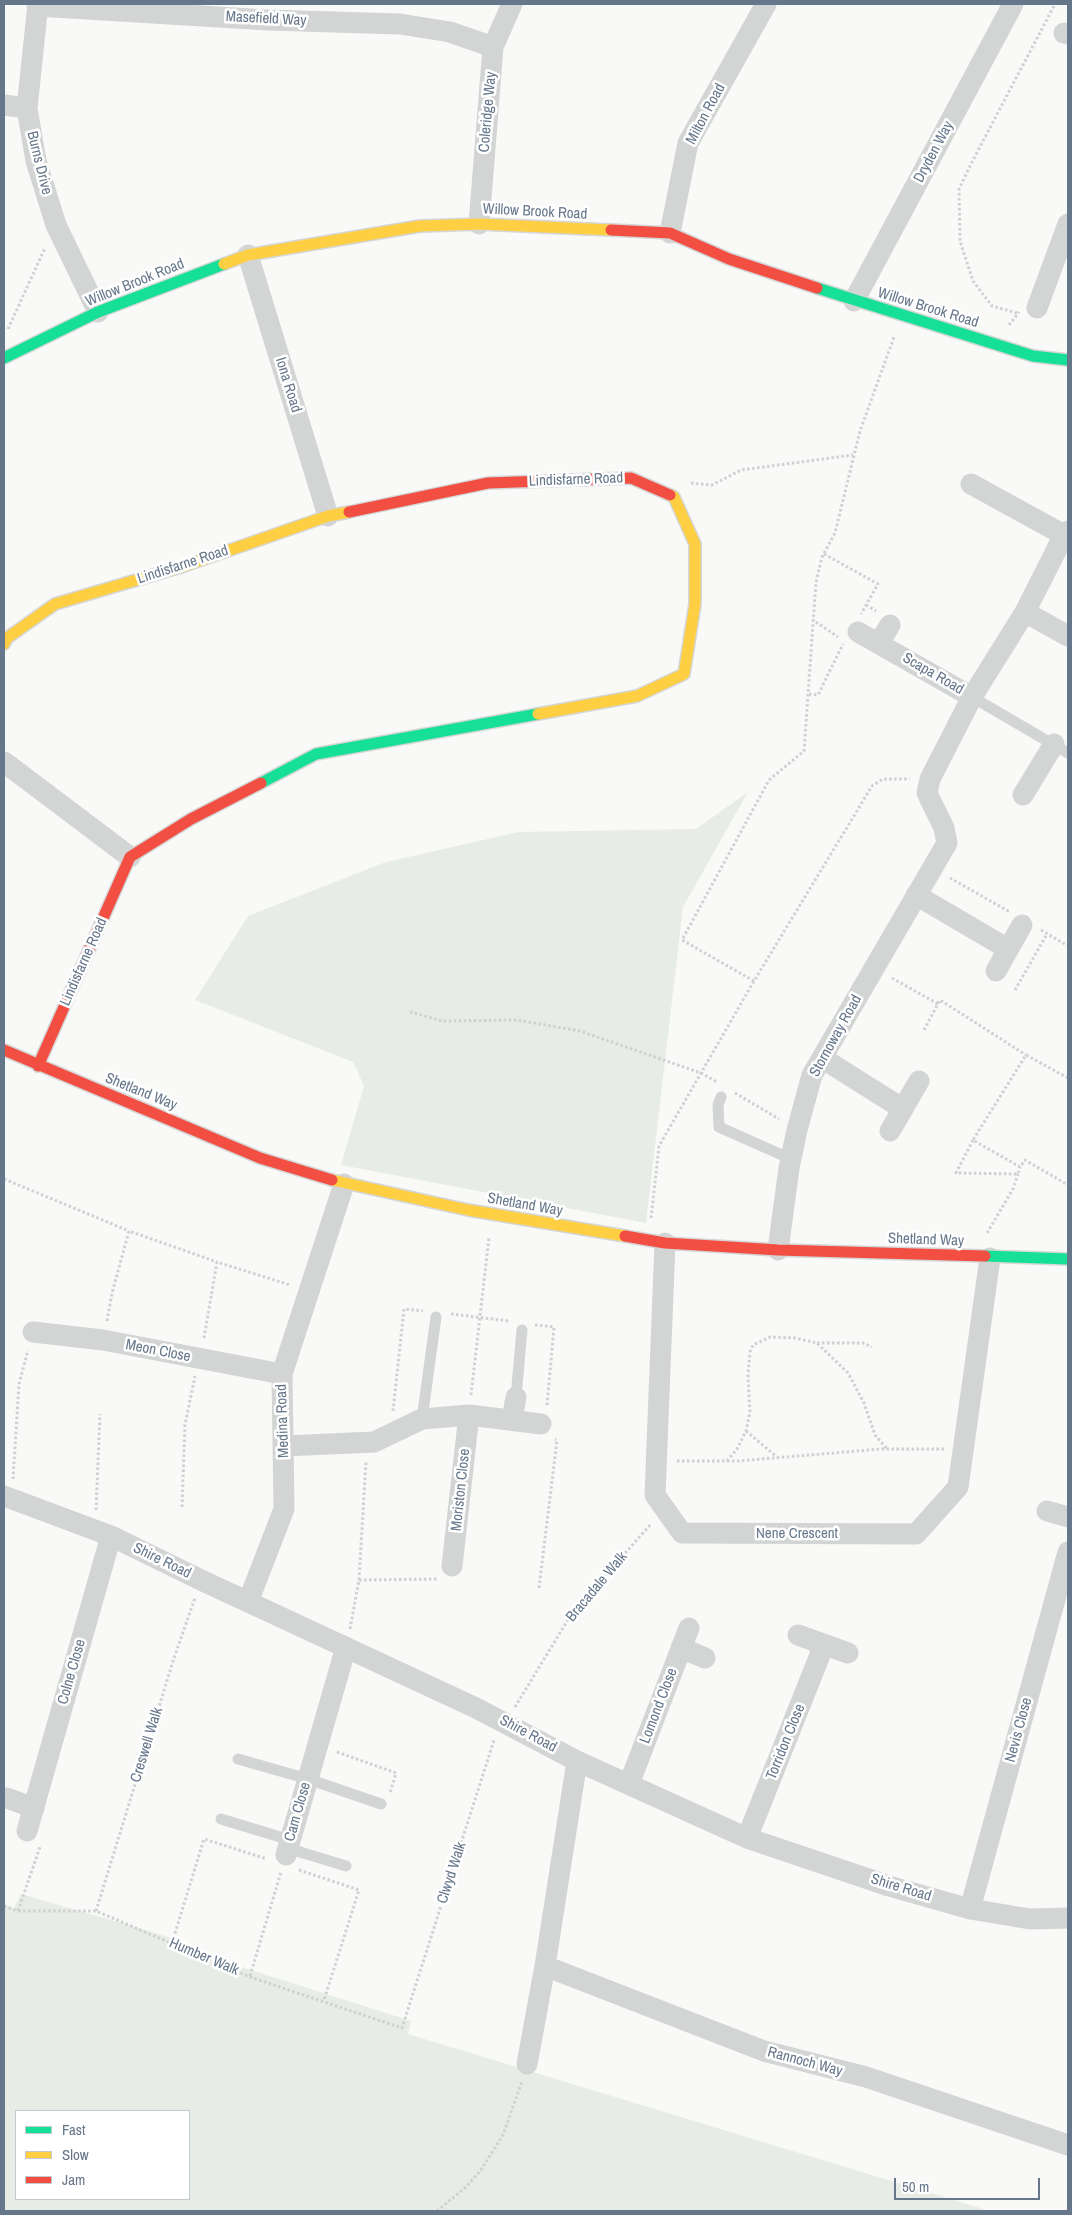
<!DOCTYPE html>
<style>
body{margin:0}
#map{position:relative;width:1072px;height:2215px;overflow:hidden;background:#f9f9f8;font-family:"Archivo Narrow",sans-serif}
canvas{display:block}
.frame{position:absolute;inset:0;border:5px solid #66778b;pointer-events:none}
.legend{position:absolute;left:15px;top:2110px;width:175px;height:90px;box-sizing:border-box;background:#fff;border:1px solid #c2c9d1;margin:0;padding:6px 9px;list-style:none;font-size:15px;color:#66778b}
.legend li{display:flex;align-items:center;gap:10px;height:25px}
.legend b{width:25px;border:1px solid #c2c9d1}
.scale{position:absolute;left:894px;top:2178px;width:146px;height:22px;box-sizing:border-box;border:2px solid #66778b;border-top:0;padding-left:6px;font-size:15px;line-height:18px;white-space:nowrap;color:#66778b;-webkit-text-stroke:4px #fff;paint-order:stroke}
</style>
<div id="map">
<canvas width="1072" height="2215"></canvas>
<div class="frame"></div>
<ul class="legend">
<li><b style="height:6px;background:#16e098"></b>Fast</li>
<li><b style="height:6px;background:#ffcf43"></b>Slow</li>
<li><b style="height:6px;background:#f24e42"></b>Jam</li>
</ul>
<div class="scale">50 m</div>
</div>
<script>
const context = document.querySelector('canvas').getContext('2d');
context.lineJoin = 'round';
function fill(path, color) { context.fillStyle = color; context.fill(path, 'evenodd'); }
const shape = rows => new Path2D(rows.map(r => 'M' + r).join(''));
function stroke(path, color, width, dash) { context.strokeStyle = color; context.lineWidth = width; context.lineCap = dash ? 'butt' : 'round'; context.setLineDash(dash || []); context.stroke(path); }
function write(font, color, halo, rows, align = 'center') {
  context.font = font + ' "Archivo Narrow",sans-serif'; context.lineWidth = 5; context.setLineDash([]); context.textBaseline = 'middle'; context.strokeStyle = halo; context.fillStyle = color; for (const [text, x, y, turn = 0] of rows) {
    context.save(); context.translate(x, y); context.rotate((+turn || 0) * Math.PI / 180); context.textAlign = isNaN(turn) ? turn : align; if (halo) context.strokeText(text, 0, 0); context.fillText(text, 0, 0); context.restore();
  }
}
fill(shape([
 [748,792,683,907,646,1223,341,1165,364,1086,353,1062,195,1000,248,916,386,862,519,832,696,829],
 [21,1894,166,1936,204,1955,411,2021,408,2034,990,2211,4,2211,4,1905,14,1908],
 [16,2111,189,2111,189,2199,16,2199]
]), '#e8ece6');
const fast = shape([
 [817,288,1033,356,1068,360],
 [4,358,98,312,224,264],
 [261,783,316,754,538,714],
 [985,1256,1068,1259]
]);
const slow = shape([
 [224,264,248,255,420,226,479,224,611,230],
 [4,644,7,638,55,604,184,566,328,516,349,512],
 [538,714,637,696,684,674,695,604,695,544,674,497,670,495],
 [332,1180,468,1210,625,1236]
]);
const jam = shape([
 [611,230,670,233,729,259,817,288],
 [349,512,488,483,631,478,670,495],
 [4,1050,260,1158,332,1180],
 [38,1066,130,857,191,819,261,783],
 [625,1236,665,1243,778,1250,985,1256]
]);
stroke(fast, '#d4d6d7', 14);
stroke(slow, '#d4d6d7', 14);
stroke(jam, '#d4d6d7', 14);
stroke(shape([
 [1017,313,992,306,973,281,960,241,959,189,972,162,1055,4],
 [1009,325,1019,312],
 [8,329,45,248],
 [691,483,712,485,741,470,853,455],
 [824,554,878,584,861,614],
 [866,605,876,611],
 [816,622,838,637],
 [809,694,818,695,843,644],
 [950,878,1010,912],
 [1041,930,1068,946],
 [892,978,938,1004],
 [754,981,682,940,769,780,804,751,816,582,822,557,835,533,860,431,894,337],
 [1015,990,1047,934],
 [410,1012,443,1021,517,1020,580,1031,701,1073,717,1082],
 [924,1030,940,1000,1026,1055],
 [1068,1078,1026,1055,973,1140,1020,1167,1025,1160,1068,1185],
 [735,1093,779,1119],
 [973,1140,956,1173,1018,1174,1020,1167],
 [4,1179,129,1231],
 [651,1218,659,1146,754,981,872,786,883,779,910,779],
 [987,1233,1013,1189,1018,1174],
 [451,1314,509,1321],
 [107,1321,112,1293,129,1231,217,1262],
 [535,1325,554,1327,547,1406],
 [204,1338,217,1262,290,1285],
 [817,1343,863,1343,872,1347],
 [471,1395,489,1237],
 [393,1411,404,1309,423,1311],
 [746,1431,777,1457],
 [677,1461,738,1461,881,1449,945,1449],
 [727,1461,737,1449,746,1431,750,1412,748,1375,750,1352,753,1345,770,1337,795,1338,817,1343,848,1373,864,1403,875,1435,887,1449],
 [13,1479,19,1384,28,1350],
 [182,1507,185,1425,195,1376],
 [96,1510,100,1414],
 [359,1580,438,1579],
 [539,1588,557,1440,555,1439],
 [350,1629,359,1580,366,1461],
 [515,1707,572,1613,651,1524],
 [337,1752,396,1773,390,1793],
 [299,1870,359,1890,324,2000],
 [4,1906,18,1911,96,1911,250,1977,402,2028,494,1740],
 [18,1911,40,1847],
 [96,1911,174,1658,195,1598],
 [172,1943,204,1839,267,1859],
 [250,1976,281,1872],
 [437,2211,465,2188,481,2170,503,2135,522,2081]
]), '#cfd0d2', 3, [2.5, 2.5]);
stroke(shape([
 [972,697,1068,753],
 [721,1097,718,1105,719,1127,791,1159],
 [516,1397,522,1330],
 [422,1419,436,1317],
 [238,1759,308,1779,381,1804],
 [221,1819,290,1840],
 [287,1848,346,1866]
]), '#d3d4d4', 11);
stroke(shape([
 [38,4,27,108,36,161,56,225,98,312],
 [37,6,268,20,400,24,450,32,493,47],
 [1064,33,1068,34],
 [4,105,27,108],
 [479,224,493,47,512,4],
 [670,233,688,143,766,4],
 [248,255,328,516],
 [854,301,1013,4],
 [1037,308,1068,224],
 [971,484,1064,535],
 [1025,612,1068,636],
 [858,632,972,697,1025,612,1064,535,1068,531],
 [879,643,890,625],
 [4,762,130,857],
 [1023,795,1054,744],
 [916,895,1008,949],
 [996,971,1022,925],
 [822,1058,903,1109],
 [890,1131,919,1081],
 [665,1243,655,1495,682,1533,916,1534,958,1487,990,1258],
 [778,1250,789,1168,797,1130,812,1075,947,843,944,828,927,793,930,779,972,697],
 [33,1332,103,1340,282,1374],
 [512,1420,516,1397],
 [284,1446,374,1442,422,1419,469,1415,541,1424],
 [4,1496,111,1536,201,1580,476,1708,577,1761,747,1838,889,1886,970,1909,1030,1919,1068,1918],
 [1047,1511,1068,1517],
 [452,1566,469,1415],
 [248,1602,284,1509,282,1374,344,1184],
 [798,1635,848,1653],
 [681,1648,705,1658],
 [629,1784,689,1628],
 [7,1798,34,1808],
 [27,1831,111,1536],
 [747,1838,824,1645],
 [286,1855,346,1647],
 [970,1909,1068,1552],
 [545,1966,764,2051,866,2077,1068,2145],
 [527,2064,545,1966,577,1761]
]), '#d3d4d4', 21);
stroke(fast, '#16e098', 11);
stroke(slow, '#ffcf43', 11);
stroke(jam, '#f24e42', 11);
write('15px', '#66778b', '#fff', [
 ["Masefield Way",266,19,3],
 ["Coleridge Way",488,112,-85],
 ["Milton Road",706,114,-62],
 ["Dryden Way",934,152,-62],
 ["Burns Drive",39,163,76],
 ["Willow Brook Road",535,212,3],
 ["Willow Brook Road",135,283,-22],
 ["Willow Brook Road",928,308,17],
 ["Iona Road",288,385,73],
 ["Lindisfarne Road",576,480,-2],
 ["Lindisfarne Road",183,565,-18],
 ["Scapa Road",933,674,30],
 ["Lindisfarne Road",84,962,-66],
 ["Stornoway Road",836,1036,-61],
 ["Shetland Way",141,1092,22],
 ["Shetland Way",525,1205,10],
 ["Shetland Way",926,1240,2],
 ["Meon Close",158,1351,11],
 ["Medina Road",283,1421,-92],
 ["Moriston Close",461,1490,-84],
 ["Nene Crescent",797,1534],
 ["Shire Road",162,1561,26],
 ["Bracadale Walk",597,1587,-50],
 ["Colne Close",72,1672,-74],
 ["Lomond Close",659,1706,-69],
 ["Nevis Close",1019,1730,-75],
 ["Shire Road",528,1734,28],
 ["Torridon Close",786,1742,-68],
 ["Creswell Walk",147,1745,-73],
 ["Cam Close",298,1812,-74],
 ["Clwyd Walk",452,1873,-72],
 ["Shire Road",901,1888,17],
 ["Humber Walk",204,1957,23],
 ["Rannoch Way",805,2062,15]
]);
</script>
